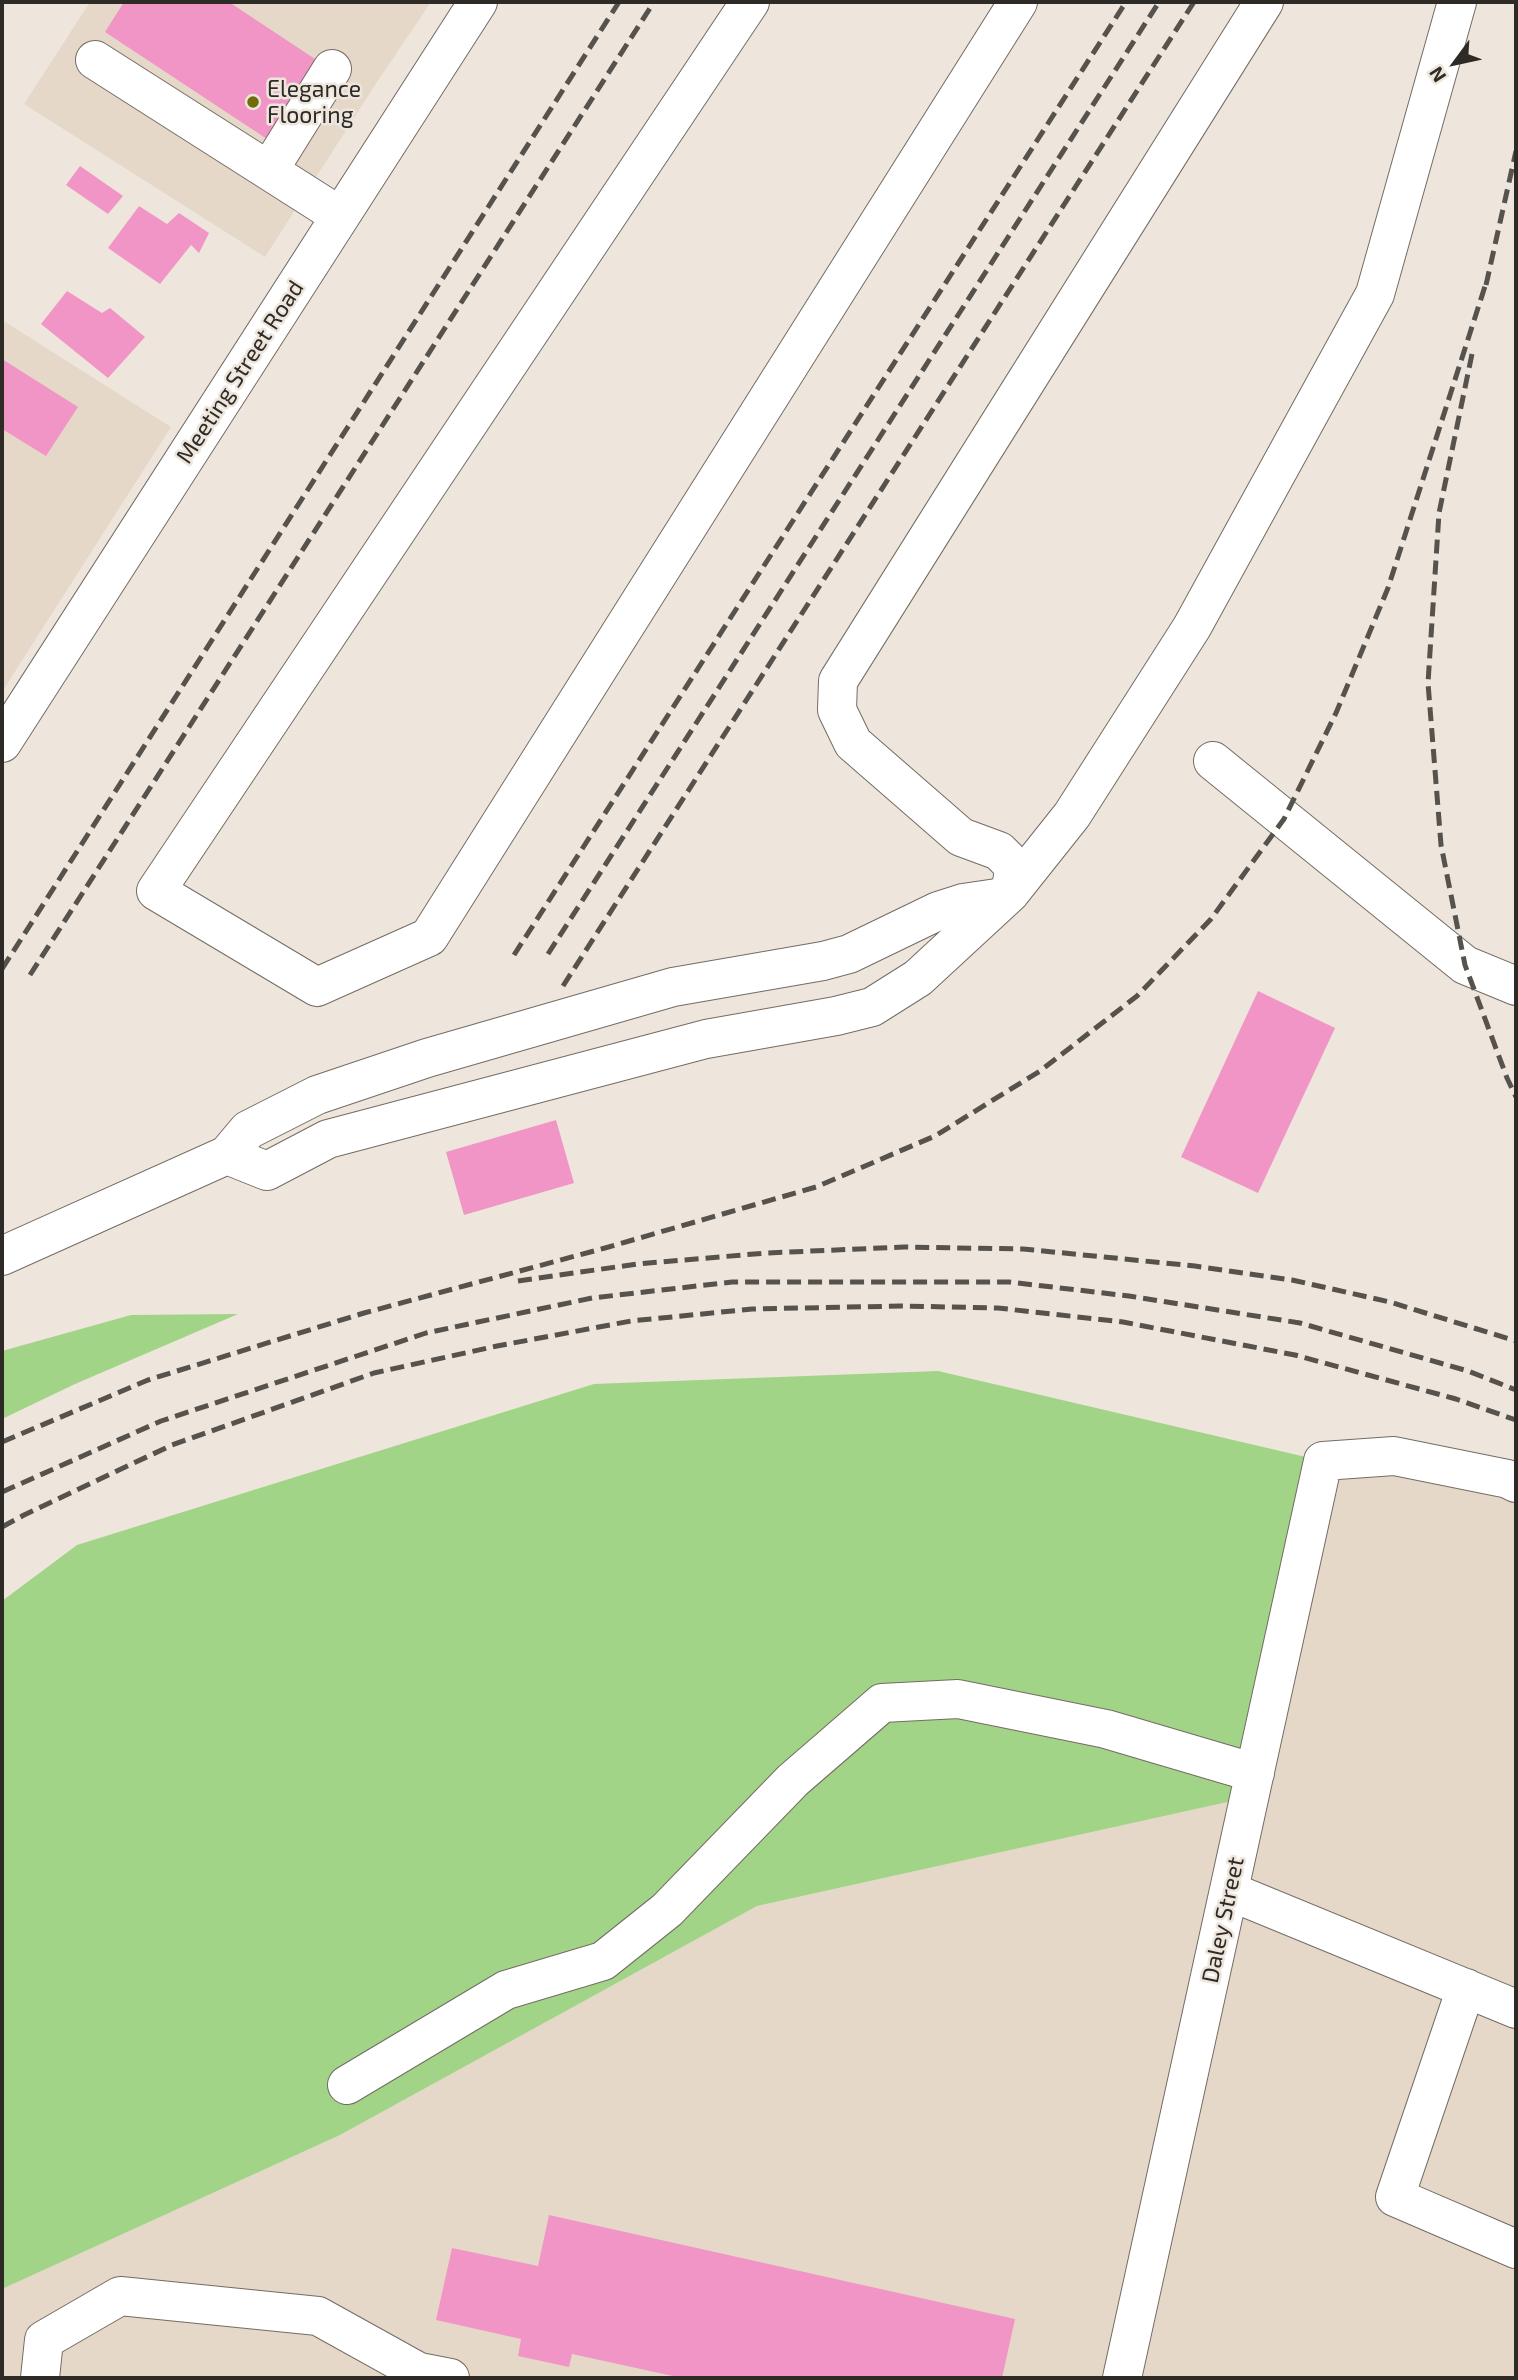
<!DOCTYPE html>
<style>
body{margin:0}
#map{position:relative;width:1518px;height:2380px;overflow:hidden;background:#eee6dc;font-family:"Exo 2",sans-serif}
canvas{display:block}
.frame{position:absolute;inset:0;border:4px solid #2e2b27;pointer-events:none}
.north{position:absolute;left:1420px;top:28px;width:70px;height:70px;-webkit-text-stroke:5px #eee6dc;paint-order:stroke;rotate:237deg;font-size:19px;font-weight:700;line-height:28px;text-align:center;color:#2e2b27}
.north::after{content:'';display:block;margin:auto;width:24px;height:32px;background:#2e2b27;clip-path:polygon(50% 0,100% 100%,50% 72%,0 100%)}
</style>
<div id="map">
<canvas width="1518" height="2380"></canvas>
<div class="frame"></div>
<div class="north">N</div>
</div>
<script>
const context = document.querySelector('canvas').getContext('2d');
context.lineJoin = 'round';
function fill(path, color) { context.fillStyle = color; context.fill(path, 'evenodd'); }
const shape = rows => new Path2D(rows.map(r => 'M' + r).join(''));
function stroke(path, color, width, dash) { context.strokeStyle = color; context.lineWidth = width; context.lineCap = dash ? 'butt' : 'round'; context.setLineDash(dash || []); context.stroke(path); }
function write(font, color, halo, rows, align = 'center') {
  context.font = font + ' "Exo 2",sans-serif'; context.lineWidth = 5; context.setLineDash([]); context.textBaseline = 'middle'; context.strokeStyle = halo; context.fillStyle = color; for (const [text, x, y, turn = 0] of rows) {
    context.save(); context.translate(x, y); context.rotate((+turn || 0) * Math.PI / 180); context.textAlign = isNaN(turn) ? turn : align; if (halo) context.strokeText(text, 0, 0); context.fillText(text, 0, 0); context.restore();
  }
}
fill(shape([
 [90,2,431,2,377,82,265,257,24,104],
 [2,320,171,427,2,692],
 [1323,1461,1516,1483,1516,2378,2,2378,2,2289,340,2135,757,1906,1249,1797]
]), '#e6d8c8');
fill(shape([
 [238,1314,75,1384,2,1419,2,1351,131,1315],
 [938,1371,1323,1461,1250,1797,757,1906,340,2135,2,2289,2,1601,77,1545,594,1384]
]), '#a1d487');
fill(shape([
 [124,2,229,2,321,63,270,141,105,32],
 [80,166,123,196,108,214,66,185],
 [139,206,167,224,179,213,209,233,199,253,191,245,160,284,108,248],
 [67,291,102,313,110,308,145,337,108,378,41,324],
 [2,359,78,407,46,456,2,429],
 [1258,991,1335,1028,1258,1193,1181,1157],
 [556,1120,574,1183,464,1215,446,1152],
 [549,2215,1015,2319,1002,2378,682,2378,572,2354,569,2367,518,2356,521,2339,436,2320,452,2248,538,2266]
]), '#f095c6');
const minor = shape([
 [750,2,156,891,317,987,429,937,1018,2],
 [95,60,340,216],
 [269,170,332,69],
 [2,743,478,2],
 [1213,761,1465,965,1516,986],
 [227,1155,267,1171,328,1139,706,1039,836,1016,872,1007,918,978,1010,893,1072,815,1192,627,1375,294,1457,2],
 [2,1256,227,1155,248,1130,317,1095,427,1058,673,987,823,961,849,954,938,911,963,903,997,898,1010,893,1014,871,1009,861,999,851,961,837,853,743,837,710,838,681,1264,2],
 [1229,1891,1516,2009],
 [1466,1988,1395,2197,1516,2249],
 [347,2085,506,1990,603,1961,667,1910,793,1780,882,1703,958,1699,1106,1729,1255,1773],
 [40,2378,44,2340,120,2296,318,2316,419,2372,450,2378],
 [1122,2378,1323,1461,1394,1456,1508,1479,1516,1483]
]);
stroke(minor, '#746c64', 40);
stroke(minor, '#fff', 38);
stroke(shape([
 [1486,285,1516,151],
 [1472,354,1439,513,1428,683,1441,845,1465,965,1507,1078,1516,1097],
 [548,954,1159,2],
 [514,955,1126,2],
 [2,969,619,2],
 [30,975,654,2],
 [563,986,1194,2],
 [518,1281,637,1264,766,1253,904,1247,1023,1249,1195,1266,1292,1280,1390,1302,1516,1341],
 [2,1442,148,1380,364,1313,605,1248,816,1187,935,1136,1040,1071,1137,996,1211,919,1284,819,1336,713,1388,588,1488,277],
 [2,1492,161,1421,426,1333,592,1298,732,1282,1009,1282,1129,1296,1300,1323,1468,1371,1516,1390],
 [2,1527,24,1515,172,1445,374,1373,497,1346,631,1321,752,1309,901,1306,998,1308,1123,1322,1295,1355,1456,1399,1516,1420]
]), '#56524d', 5, [14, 7]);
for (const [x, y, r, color] of [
 [253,102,7,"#6f6c0a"]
]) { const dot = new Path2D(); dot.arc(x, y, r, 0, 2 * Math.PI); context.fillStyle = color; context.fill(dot); stroke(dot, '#eee6dc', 2.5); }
write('23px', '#2e2b27', '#eee6dc', [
 ["Elegance",267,89],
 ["Flooring",267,115]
], 'left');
write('23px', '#2e2b27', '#eee6dc', [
 ["Meeting Street Road",240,372,-57],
 ["Daley Street",1223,1920,-78]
]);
</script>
